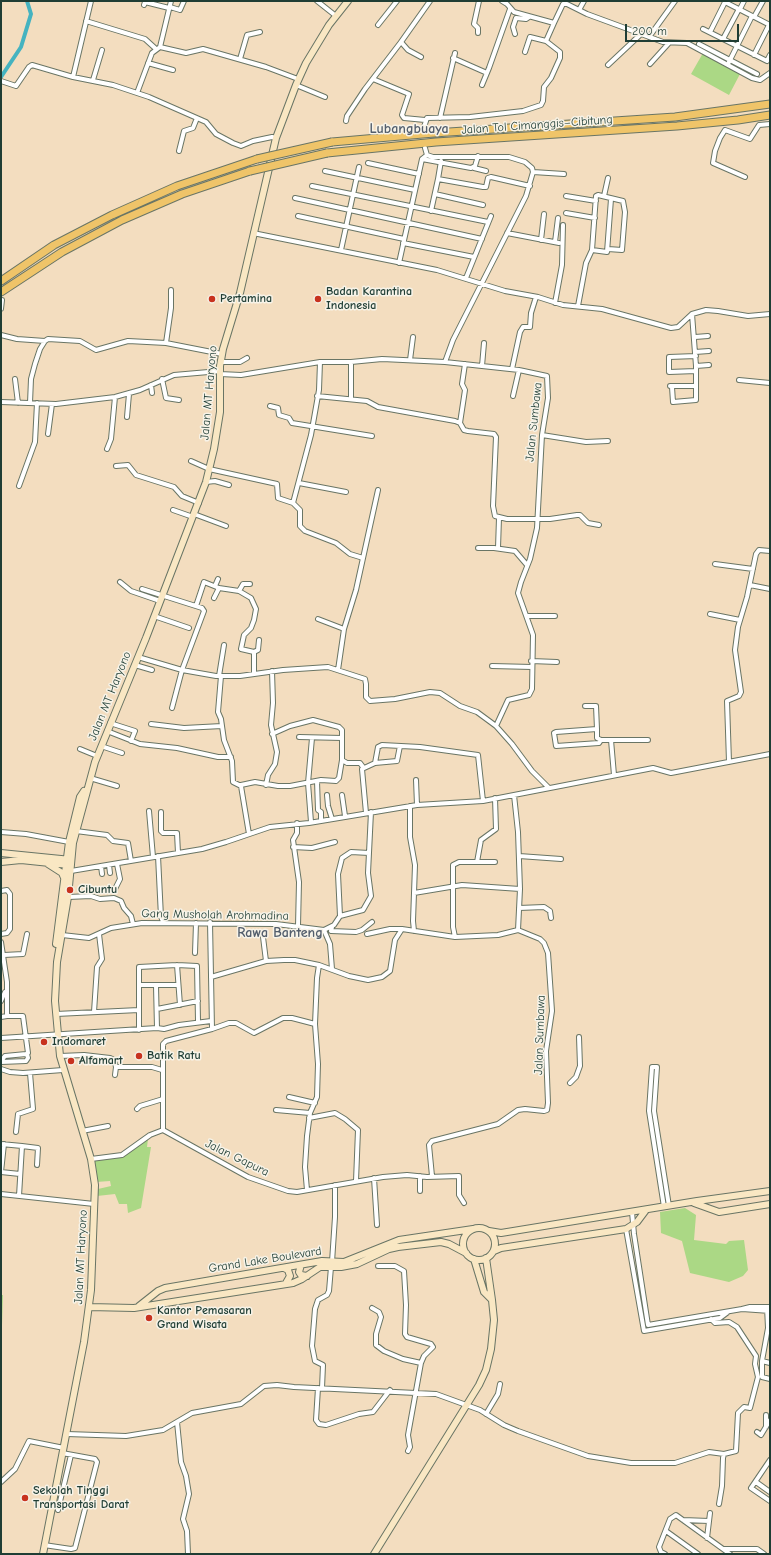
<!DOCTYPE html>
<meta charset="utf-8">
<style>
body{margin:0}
#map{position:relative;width:771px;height:1555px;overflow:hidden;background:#f3ddbf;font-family:"Comic Neue",sans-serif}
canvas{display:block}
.frame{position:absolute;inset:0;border:2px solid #1f3d34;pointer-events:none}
.scale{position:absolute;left:625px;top:24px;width:114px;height:18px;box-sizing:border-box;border:2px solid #1f3d34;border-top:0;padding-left:5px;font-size:12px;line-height:14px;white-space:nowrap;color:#1f3d34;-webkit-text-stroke:3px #f7f3e8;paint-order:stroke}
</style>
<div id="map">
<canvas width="771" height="1555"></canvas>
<div class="frame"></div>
<div class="scale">200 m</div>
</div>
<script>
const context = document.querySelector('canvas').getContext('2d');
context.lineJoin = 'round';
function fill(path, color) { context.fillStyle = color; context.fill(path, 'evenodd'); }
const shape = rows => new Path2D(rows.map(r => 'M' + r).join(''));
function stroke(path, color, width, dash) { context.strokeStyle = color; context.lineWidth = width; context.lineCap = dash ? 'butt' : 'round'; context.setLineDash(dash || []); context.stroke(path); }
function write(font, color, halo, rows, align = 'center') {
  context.font = font + ' "Comic Neue",sans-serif'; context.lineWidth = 3; context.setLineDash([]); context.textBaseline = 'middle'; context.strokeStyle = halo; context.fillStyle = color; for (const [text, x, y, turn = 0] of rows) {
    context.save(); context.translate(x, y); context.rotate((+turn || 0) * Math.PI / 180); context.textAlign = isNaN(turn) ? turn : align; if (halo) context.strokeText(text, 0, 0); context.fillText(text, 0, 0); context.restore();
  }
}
fill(shape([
 [703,53,740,74,729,95,691,74],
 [148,1139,147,1147,151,1147,141,1208,128,1213,127,1204,119,1204,115,1194,97,1196,98,1189,111,1186,110,1181,96,1182,94,1161,117,1158,130,1152],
 [685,1208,696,1215,694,1240,726,1244,729,1241,744,1240,748,1270,743,1276,729,1282,690,1273,682,1241,661,1233,660,1212],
 [1,1295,3,1295,1,1356]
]), '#abd885');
stroke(shape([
 [1,77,21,47,31,14,27,1]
]), '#45b3c0', 4);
const street = shape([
 [317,1,336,16],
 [502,1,507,4,514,12,554,23,563,4,567,4,587,14,663,42,687,43,752,78,760,80,770,73],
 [144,5,145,2,169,8],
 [170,7,180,10,184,1],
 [740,9,744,1],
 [579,10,584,1],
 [754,17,763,1],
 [86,21,145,39,156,49],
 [378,25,397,1],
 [703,29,767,61,770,55],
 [710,32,725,2,770,25],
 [478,33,478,28,474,24,479,1],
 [515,34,513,27,516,18,526,19,529,17],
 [649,37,675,1],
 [723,39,739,9],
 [699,44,757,74],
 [160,47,171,1],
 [525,52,530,37,546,41],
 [754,55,769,25],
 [421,57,408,50,401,42,430,1],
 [453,58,487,73],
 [240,59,247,35,260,32],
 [729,62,752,16],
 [148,63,173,70],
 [650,64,669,43],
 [608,65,641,34],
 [73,77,91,1],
 [373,79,409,94,402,115,404,118,425,120],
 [93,80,102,50],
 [1,81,16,86,29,67,32,65,73,77,113,85,149,97,206,122,216,134,233,143,241,146,253,141,272,137,276,138],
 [296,85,325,97],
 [482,85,489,68,510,9],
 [137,93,152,53,160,47,186,53,203,49,266,67,298,79],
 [440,118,455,53],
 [346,121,347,116,365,89,401,42],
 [424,127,427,118,470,117,523,111,541,105,543,101,544,87,551,78,560,58,560,52,546,41,554,23],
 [425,148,427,155,433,157,509,157,525,162,532,168,533,172,526,196,453,340,445,362],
 [179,151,184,131,193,128,197,118],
 [422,159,471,168,475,166,478,156],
 [368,163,419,174],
 [474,168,486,171],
 [325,171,415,190],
 [533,172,564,174],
 [745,177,713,163,715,151,720,138,725,130,750,139,759,125,770,124],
 [438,179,441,161],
 [312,186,488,222],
 [435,194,483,205],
 [566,196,596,201],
 [604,196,608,178],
 [295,198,482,239],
 [431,211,438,179,483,187,486,187,488,178,491,177,530,186],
 [566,213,595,218],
 [298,216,404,239],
 [253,233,437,270,505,291,538,297,563,305,602,309,671,328,678,327,692,314,706,310,718,311,748,316,770,314],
 [507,233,559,243],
 [541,240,544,214],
 [555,242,558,218],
 [403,243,474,257],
 [341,250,359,167],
 [592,250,607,252,611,199],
 [399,263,422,159,427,155],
 [466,278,491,216],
 [555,303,562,265,563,225],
 [578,306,586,263,592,250,596,196,598,195,623,201,625,212,622,250,608,249],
 [1,309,2,300],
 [1,335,17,339,45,341],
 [695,337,708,336],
 [166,343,171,308,171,290],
 [695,352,709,351],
 [696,356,669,357,669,372,696,371],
 [410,360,413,337],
 [221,362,240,362,247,358],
 [320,362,319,390,311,435,293,503,300,510,300,526,305,531,336,543,350,554,363,558],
 [482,366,484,343],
 [696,366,709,365],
 [512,369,520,332,523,327,530,327,531,313,536,297],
 [220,374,241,375,320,362,351,362,382,359,445,362,519,370,547,376,548,398,542,435,537,528,530,559,521,582,518,593,533,635,532,689,529,695,508,700,496,726],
 [15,379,18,403],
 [162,379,166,398,179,400],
 [739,380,770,383],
 [151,385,152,393],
 [670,386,696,386],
 [672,387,673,402,696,400,696,366,692,314],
 [317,396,367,401,378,407,455,421,460,423,464,430,468,431,494,434,496,437,493,506,495,516,507,519,550,519,577,515,580,515,588,523,599,525],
 [513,396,519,370],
 [351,399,351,362],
 [1,402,56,404,115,397,140,390,174,375,220,371],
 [30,403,31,379,35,364,40,349,45,341,48,339,80,341,96,350,128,341,166,343,222,354],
 [270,406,278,408,279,415,289,418,292,423,372,436],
 [127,417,129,394],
 [460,423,465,390,462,384,465,364],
 [48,434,52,404],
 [542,435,586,442,608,441],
 [107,449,111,439,115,397],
 [191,461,209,469,277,484,278,498,293,503],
 [116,466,128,465,136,475,174,487,182,496,199,503],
 [206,482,215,481,229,485],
 [299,483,346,492],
 [19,486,35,442,37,403],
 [173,510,193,517],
 [194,514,226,526],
 [478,548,494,548,515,551,527,565],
 [498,548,499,518],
 [715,564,753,569],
 [120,582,131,591,160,601],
 [250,584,243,584,239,591,251,598,256,609,254,620,251,628,244,635,241,649,254,652],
 [750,585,770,589],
 [215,586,218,579],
 [142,589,202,608,204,611,182,670,172,708],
 [214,598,219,588],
 [196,606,204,582,219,588,239,591],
 [710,614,740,620],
 [154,616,189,628],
 [527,616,555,616],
 [318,619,344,629],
 [138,657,182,670,216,676,240,676,283,670,328,667,365,679,366,684,366,697,370,701,395,699,430,692,440,693,460,706,477,712,496,726,512,744,532,771,549,788],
 [531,661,557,662],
 [135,665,152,670],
 [492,666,532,667],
 [338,670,344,629,356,590,378,490],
 [254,673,254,652,258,650,259,640],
 [219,676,224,645],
 [221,676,218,712,221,719,224,740,232,761,233,782,241,786,249,834],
 [585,706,596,706,597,729,556,732,554,733,556,746,599,743,601,740,648,740],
 [110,723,135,731,131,741],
 [151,724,184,728,222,726],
 [597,729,597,738,601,740],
 [107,731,140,744,177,748,218,757,231,757],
 [272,734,290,726,313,720,339,727,342,730,342,760,347,763,360,763,363,767],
 [299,737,342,738],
 [611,740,614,775],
 [101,746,122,753],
 [80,749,97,756],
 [729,762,727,701,739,696,741,692,735,650,738,627,747,597,756,554,759,550,770,551],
 [375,763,397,761,400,746],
 [90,778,117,786],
 [416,780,417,805],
 [317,781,318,810,321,812,321,821],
 [241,785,255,782,278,786,290,786,321,780,336,781,339,778,342,760],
 [266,785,268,775,275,764,277,752,271,725,273,703,272,671],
 [327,795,328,806,332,819],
 [342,795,345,816],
 [514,795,518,832,520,889,518,930],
 [410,806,410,837,415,865,413,921,414,931],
 [149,811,153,857],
 [161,812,161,831,163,833,177,833,178,853],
 [366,813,362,769,375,763,378,747,382,745,420,747,478,755,483,801],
 [311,822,308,783,312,738],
 [297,823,297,833,293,840,299,882,298,926],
 [76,831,107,835,113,841,128,843,131,861],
 [1,832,26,834,69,842],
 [293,847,312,848,335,842],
 [158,856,161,917,164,923],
 [519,856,561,859],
 [477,862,495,862],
 [109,865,110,873],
 [101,866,102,874],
 [71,871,202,849,226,842,270,827,309,823,417,805,483,801,653,768,671,773,770,754],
 [115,889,120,879,117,864],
 [1,891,7,890,10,894,10,929,7,933,1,934],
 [414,893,462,885,520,889],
 [68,897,91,896,100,899,114,898,121,901,124,908,131,916,133,924],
 [519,908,544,907,550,911,551,918],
 [340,916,338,874,342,858,351,852,369,853],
 [332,927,331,931,356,932,362,930,372,922],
 [367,934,390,929,402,929],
 [62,935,89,938,111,928,142,923,276,924,324,930],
 [263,937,266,961],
 [455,937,453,927,453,865,459,862,477,862,481,840,496,829,495,798],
 [1,942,7,982,7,1016,1,1017],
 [195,953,196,923],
 [4,955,23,954,27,934],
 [177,965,180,1005],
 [332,969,330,944,324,930,334,925,340,916,363,910,371,896,368,873,371,812],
 [211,977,266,961,284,960,295,960,319,965,349,976,368,980,382,977,390,971,395,940,402,929,455,937,498,935,518,930],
 [139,985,178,985],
 [156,986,157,1028],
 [1,1001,5,992],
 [157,1009,198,1001],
 [94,1012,97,967,102,959,99,934],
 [56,1014,139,1010],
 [212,1029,229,1023,236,1023,254,1033,283,1018,292,1018,315,1024],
 [139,1030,139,967,177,965,197,966,198,1021],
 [1,1038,157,1028,164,1029,179,1025,211,1021],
 [60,1056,84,1055,110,1058,114,1060,116,1067,152,1067,162,1070],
 [1,1061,5,1056,26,1054,28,1053,23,1016,7,1016],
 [1,1062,26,1061,28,1058,27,1054],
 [1,1069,10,1072,23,1073,63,1070],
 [115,1075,116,1067],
 [570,1083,576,1077,580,1066,579,1037],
 [289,1097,315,1103],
 [137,1109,140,1106,163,1099],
 [276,1110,310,1113],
 [309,1118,335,1113,345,1119,358,1130,356,1181],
 [163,1130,163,1044,166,1041,212,1029,210,922],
 [82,1131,108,1126],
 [16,1132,18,1114,33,1109,30,1073],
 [1,1144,22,1146,19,1196],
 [22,1146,38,1148,37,1165],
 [91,1159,122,1155,150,1135,163,1130,248,1177,288,1191,297,1192,383,1177,407,1175,427,1177,459,1176,459,1195,464,1203],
 [1,1172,4,1144],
 [1,1172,20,1174],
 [420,1176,420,1191],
 [432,1176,429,1145,432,1141,498,1124,518,1110,525,1109,544,1111,547,1110,548,1103,546,1051,552,1011,548,953,544,943,540,939,518,930],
 [374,1178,377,1225],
 [307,1190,305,1167,307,1136,310,1113,317,1097,318,1064,315,1024,317,978,319,965],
 [1,1194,94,1204],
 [664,1207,649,1111,652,1067,657,1067,654,1111,669,1206],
 [632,1212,634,1234,648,1325,742,1309],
 [626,1229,644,1331,720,1318,728,1312],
 [332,1262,335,1217,335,1185],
 [378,1266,395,1266,404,1271,406,1305,405,1334,407,1337,431,1344,433,1347,424,1356,421,1363,408,1435,410,1447,408,1451],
 [767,1307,768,1328,762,1361,762,1377,770,1379],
 [770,1307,750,1307,742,1309,770,1311],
 [372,1308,379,1312,381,1317,376,1334,376,1345,384,1351,403,1359,421,1363],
 [711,1319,715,1323,729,1322,737,1327,756,1356,755,1364,758,1377,750,1408,744,1407,738,1413,736,1451,724,1454,723,1458,722,1486,719,1504],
 [762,1361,770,1363],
 [318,1388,316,1420,319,1424,326,1425,359,1414,373,1412,390,1390],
 [322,1388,323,1365,315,1361,312,1346,315,1309,318,1300,327,1295,329,1291,331,1267],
 [486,1414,498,1394,500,1384],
 [766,1415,766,1427],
 [177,1422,181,1462,186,1476,189,1494,183,1519,187,1531,188,1554],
 [757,1432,761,1435,770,1420],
 [67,1434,126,1436,163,1430,192,1413,241,1404,264,1386,277,1385,294,1387,436,1394,480,1410,504,1425,518,1431,588,1456,631,1463,675,1463,709,1452,724,1454],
 [770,1460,751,1488,770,1501],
 [1,1482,15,1469,29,1441,64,1448],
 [756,1482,770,1492],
 [58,1510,71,1455],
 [683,1520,709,1521],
 [666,1531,698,1554],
 [707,1538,710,1513],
 [44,1545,71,1549,75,1548,97,1462,95,1459,62,1453],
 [724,1549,757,1549,764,1554],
 [665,1554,661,1552,659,1547,670,1519,676,1515,730,1554]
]);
const secondary = shape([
 [1,853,71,860],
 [1,862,21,860,69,865],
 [48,864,62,873,65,880],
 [56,944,69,842,80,797,84,791],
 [694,1203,719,1212,770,1204],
 '463 1244a16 16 0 1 1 32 0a16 16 0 1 1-32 0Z',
 [489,1231,501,1233,697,1201,770,1191],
 [494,1251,501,1248,626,1229,637,1222,646,1210],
 [474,1259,484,1292,492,1300,486,1258],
 [301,1265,299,1272,301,1275,307,1276],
 [284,1268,288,1270,290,1276,286,1283],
 [139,1306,158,1291,165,1288,322,1261,344,1262,399,1240,473,1229],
 [89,1307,134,1308,293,1283,302,1279,320,1267,341,1267,357,1264,389,1249,398,1247,441,1242,449,1244,466,1253],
 [43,1554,84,1342,91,1290,95,1185,91,1159,60,1056,55,1001,57,962,68,897,73,843,95,762,146,638,206,482,214,449,220,412,220,366,223,349,240,293,276,138,296,85,306,63,329,25,348,1],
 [374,1554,479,1385,486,1370,491,1349,494,1320,492,1300]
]);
const highway = shape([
 [332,142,434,133,675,117,770,104],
 [327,153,436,142,677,126,738,120,770,115],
 [1,281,54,245,112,215,177,186,257,159],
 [1,292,62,252,122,220,182,194,250,171]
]);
stroke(street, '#697565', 6);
stroke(secondary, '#697565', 8);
stroke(highway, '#697565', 9);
stroke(street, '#fff', 4);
stroke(secondary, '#f9e7c3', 6);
stroke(highway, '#efc469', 7);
const highwayBridge = shape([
 [257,159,332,142],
 [250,171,327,153]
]);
stroke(highwayBridge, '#697565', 9, []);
stroke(highwayBridge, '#efc469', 7);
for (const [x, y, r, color] of [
 [212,299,4,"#c8321e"],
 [318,299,4,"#c8321e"],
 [70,890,4,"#c8321e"],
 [44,1042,4,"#c8321e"],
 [139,1056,4,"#c8321e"],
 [71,1061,4,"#c8321e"],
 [149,1318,4,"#c8321e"],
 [25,1498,4,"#c8321e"]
]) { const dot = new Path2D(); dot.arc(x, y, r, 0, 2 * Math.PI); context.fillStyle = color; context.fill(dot); stroke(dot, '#f7f3e8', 1.5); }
write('12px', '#1f3d34', '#f7f3e8', [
 ["Jalan Tol Cimanggis–Cibitung",537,125,-4],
 ["Jalan MT Haryono",209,393,-85],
 ["Jalan Sumbawa",534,422,-84],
 ["Jalan MT Haryono",110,696,-68],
 ["Gang Musholah Arohmadina",215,915,1],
 ["Jalan Sumbawa",540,1035,-88],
 ["Jalan Gapura",237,1158,26],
 ["Jalan MT Haryono",81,1257,-87],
 ["Grand Lake Boulevard",265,1260,-9]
]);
write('bold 12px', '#1f3d34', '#f7f3e8', [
 ["Badan Karantina",326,292],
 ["Indonesia",326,306],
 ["Pertamina",220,299],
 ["Cibuntu",78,890],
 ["Indomaret",52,1042],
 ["Batik Ratu",147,1056],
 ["Alfamart",79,1061],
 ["Kantor Pemasaran",157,1311],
 ["Grand Wisata",157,1325],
 ["Sekolah Tinggi",33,1491],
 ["Transportasi Darat",33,1505]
], 'left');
write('bold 14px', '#535e6c', '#f7f3e8', [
 ["Lubangbuaya",409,129],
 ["Rawa Banteng",280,933]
]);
</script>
